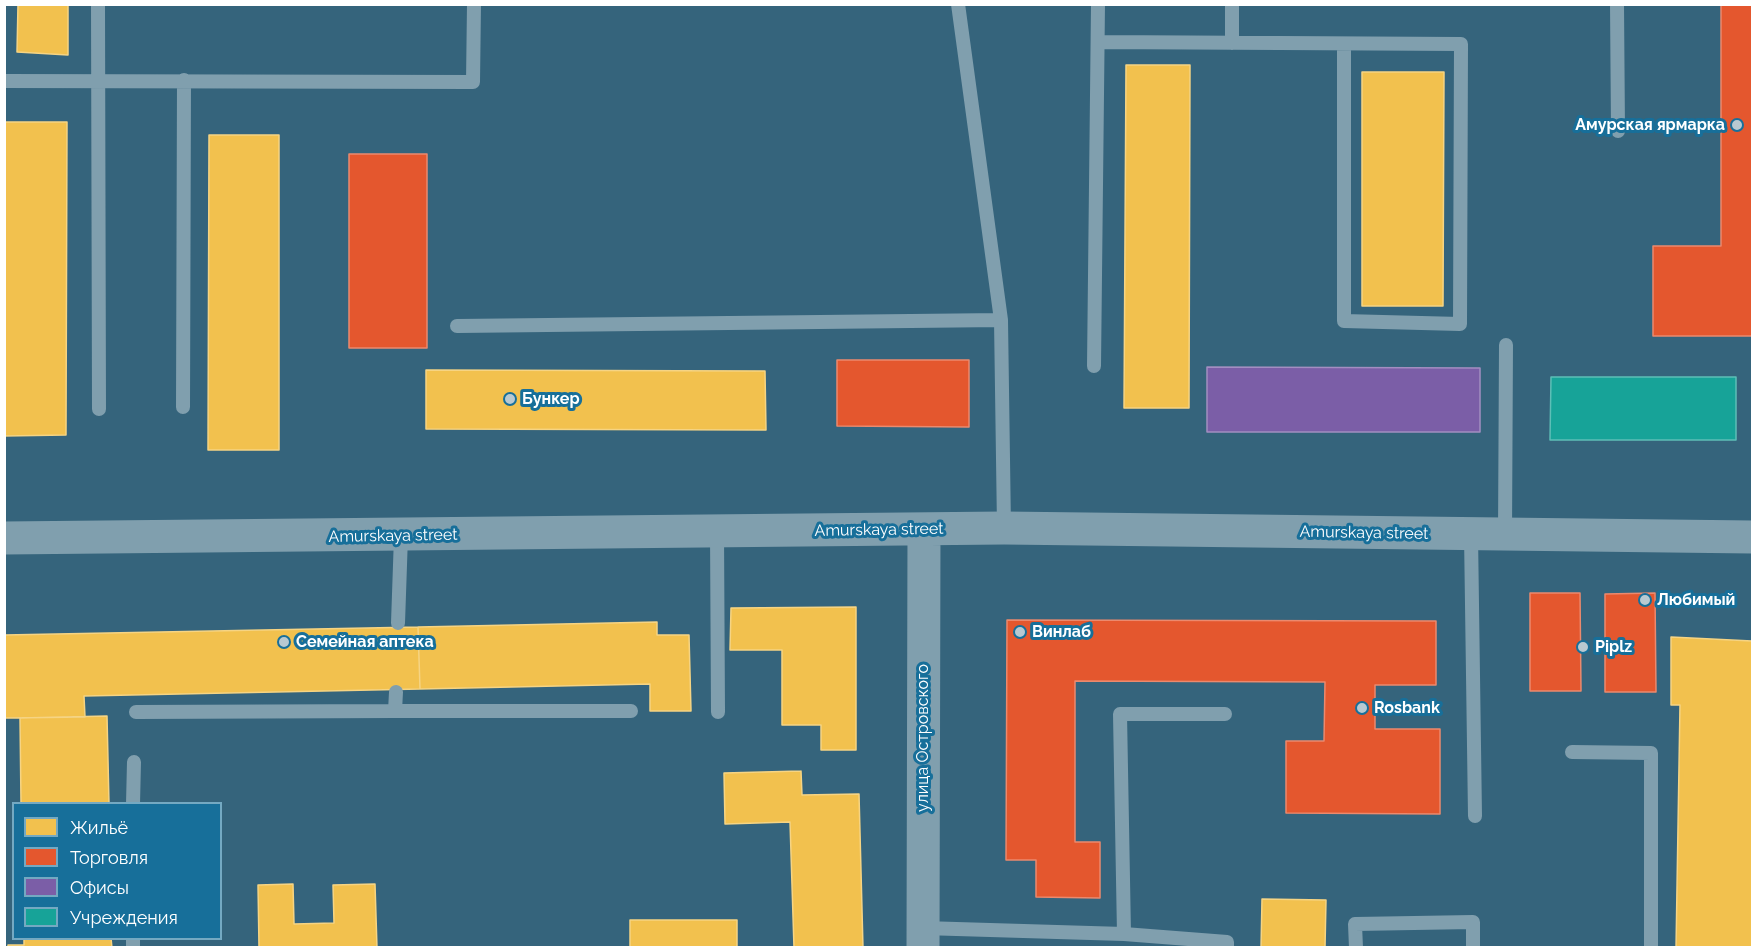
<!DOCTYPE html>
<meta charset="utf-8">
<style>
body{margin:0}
#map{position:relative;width:1757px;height:952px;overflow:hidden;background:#35647c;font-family:Raleway,sans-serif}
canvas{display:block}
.frame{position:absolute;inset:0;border:6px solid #fff;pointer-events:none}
.legend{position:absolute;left:12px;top:802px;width:210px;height:138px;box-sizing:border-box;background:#176f9a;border:2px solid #74a9c2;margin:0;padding:8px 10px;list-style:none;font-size:18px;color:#fff}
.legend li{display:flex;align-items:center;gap:12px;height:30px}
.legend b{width:30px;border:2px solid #74a9c2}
</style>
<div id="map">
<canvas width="1757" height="952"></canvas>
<div class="frame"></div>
<ul class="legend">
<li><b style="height:16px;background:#f2c14e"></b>Жильё</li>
<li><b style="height:16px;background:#e4572e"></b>Торговля</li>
<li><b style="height:16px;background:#7b5ea7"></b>Офисы</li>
<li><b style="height:16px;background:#17a398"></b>Учреждения</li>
</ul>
</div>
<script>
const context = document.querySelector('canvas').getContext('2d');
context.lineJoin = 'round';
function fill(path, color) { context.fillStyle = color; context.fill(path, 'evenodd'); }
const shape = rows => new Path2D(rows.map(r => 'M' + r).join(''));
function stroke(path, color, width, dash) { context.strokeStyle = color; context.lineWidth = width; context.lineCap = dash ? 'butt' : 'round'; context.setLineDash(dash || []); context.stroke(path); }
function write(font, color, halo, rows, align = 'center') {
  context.font = font + ' Raleway,sans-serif'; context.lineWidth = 6; context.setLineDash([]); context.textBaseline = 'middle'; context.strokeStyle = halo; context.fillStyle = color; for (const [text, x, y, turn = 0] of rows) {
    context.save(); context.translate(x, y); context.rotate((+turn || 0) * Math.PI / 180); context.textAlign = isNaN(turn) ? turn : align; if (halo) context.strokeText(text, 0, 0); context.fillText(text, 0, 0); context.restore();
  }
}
const homes = shape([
 [18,4,68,4,68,55,17,52,18,4],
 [1126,65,1190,65,1189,408,1124,408,1126,65],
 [1362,72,1444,72,1443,306,1362,306,1362,72],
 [4,122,67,122,66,435,4,436,4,122],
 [209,135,279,135,279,450,208,450,209,135],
 [426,370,765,371,766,430,426,429,426,370],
 [856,607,856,750,821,750,821,725,782,725,782,650,730,650,731,608,856,607],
 [657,622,657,635,689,635,691,711,650,711,650,684,420,689,418,627,657,622],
 [418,627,420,689,84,696,85,717,5,718,4,635,418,627],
 [1671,637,1752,641,1752,948,1676,948,1680,705,1671,705,1671,637],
 [107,716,109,804,21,804,20,718,107,716],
 [801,771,802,795,859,794,863,948,794,948,790,822,725,824,724,773,801,771],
 [293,884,294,924,334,923,333,885,375,884,377,948,259,948,258,885,293,884],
 [1262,899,1326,900,1325,948,1261,948,1262,899],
 [630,920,737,920,737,948,630,948,630,920],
 [24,938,111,938,112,948,8,948,8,945,24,945,24,938]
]);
fill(homes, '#f2c14e');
stroke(homes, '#f6d483', 1.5);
const shops = shape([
 [1721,4,1752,4,1752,336,1653,336,1653,246,1721,246,1721,4],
 [349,154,427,154,427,348,349,348,349,154],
 [837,360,969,360,969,427,837,426,837,360],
 [1530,593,1580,593,1581,691,1530,691,1530,593],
 [1655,593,1656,692,1605,692,1605,594,1655,593],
 [1007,620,1436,621,1436,685,1375,685,1375,729,1440,729,1440,814,1286,813,1286,741,1324,741,1325,682,1075,681,1075,842,1100,842,1100,898,1036,897,1036,860,1006,860,1007,620]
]);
fill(shops, '#e4572e');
stroke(shops, '#ec896d', 1.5);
const offices = shape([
 [1207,367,1480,368,1480,432,1207,432,1207,367]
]);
fill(offices, '#7b5ea7');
stroke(offices, '#a38ec1', 1.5);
const public = shape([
 [1551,377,1736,377,1736,440,1550,440,1551,377]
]);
fill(public, '#17a398');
stroke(public, '#5dbfb7', 1.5);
stroke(shape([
 [98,4,99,409],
 [958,4,1001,320,1004,528],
 [1232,4,1232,43],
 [1617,4,1618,131],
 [1098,42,1461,44,1460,324,1344,321,1344,44],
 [4,81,473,82,474,4],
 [457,326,1001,320],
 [1094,366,1098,4],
 [183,407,184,80],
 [717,532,718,712],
 [1471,534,1475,816],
 [1505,534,1506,345],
 [398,623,401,536],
 [395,711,631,711],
 [136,712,395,711,396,692],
 [1572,752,1651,753,1651,948],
 [133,804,134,762],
 [923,928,1124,934,1227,942,1227,948],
 [1124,934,1120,714,1225,714],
 [133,948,133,938],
 [1356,948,1355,924,1473,922,1473,948]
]), '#809fae', 14);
stroke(shape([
 [4,538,1004,528,1752,537],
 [923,948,924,529]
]), '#809fae', 33);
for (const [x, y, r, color] of [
 [1737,125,6,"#b8c9d1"],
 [510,399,6,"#b8c9d1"],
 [1645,600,6,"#b8c9d1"],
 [1020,632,6,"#b8c9d1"],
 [284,642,6,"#b8c9d1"],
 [1583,647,6,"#b8c9d1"],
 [1362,708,6,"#b8c9d1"]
]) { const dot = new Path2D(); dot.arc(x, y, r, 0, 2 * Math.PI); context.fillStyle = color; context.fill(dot); stroke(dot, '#176f9a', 2); }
write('bold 16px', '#fff', '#176f9a', [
 ["Амурская ярмарка",1725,125,"right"],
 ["Бункер",522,399],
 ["Любимый",1657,600],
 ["Винлаб",1032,632],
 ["Семейная аптека",296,642],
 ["Piplz",1595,647],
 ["Rosbank",1374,708]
], 'left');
write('16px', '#fff', '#176f9a', [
 ["Amurskaya street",879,530,-1],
 ["Amurskaya street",1364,533,1],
 ["Amurskaya street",393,536,-1],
 ["улица Островского",923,738,-90]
]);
</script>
